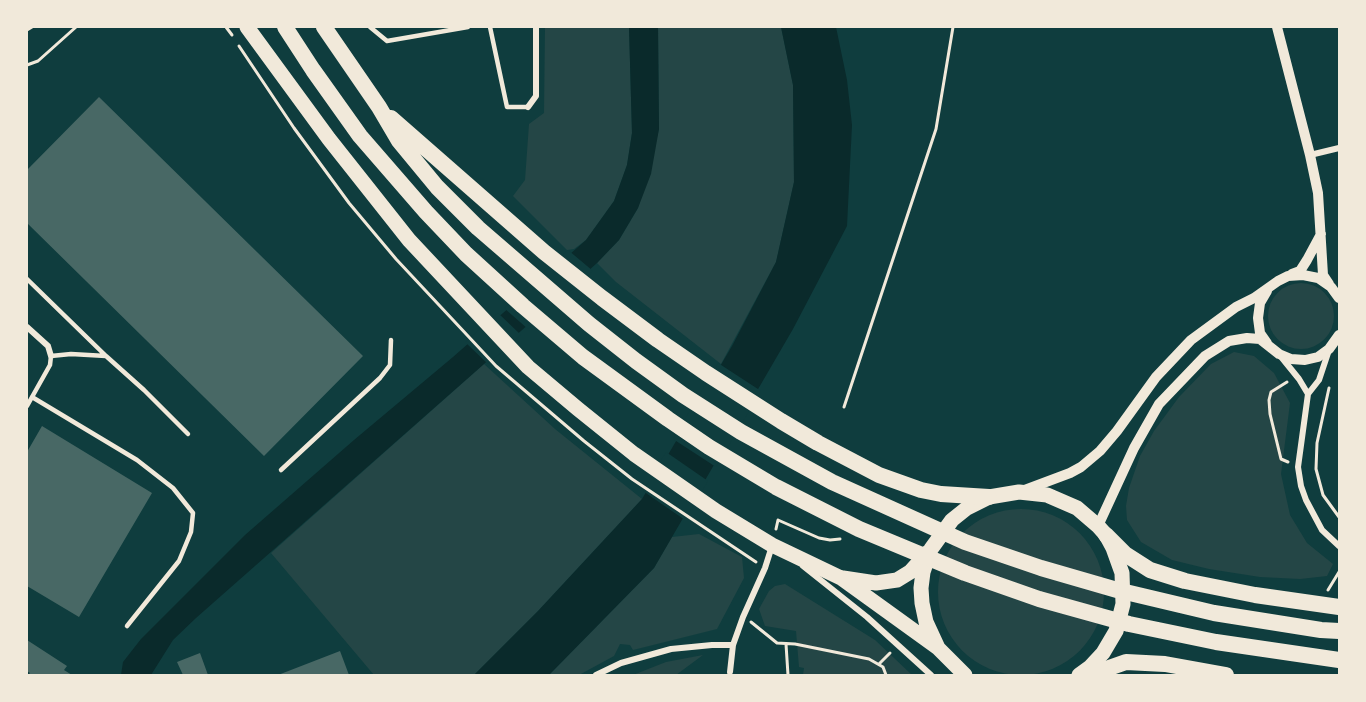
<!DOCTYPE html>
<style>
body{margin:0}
#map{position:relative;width:1366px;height:702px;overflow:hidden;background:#0f3d3e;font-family:"Roboto Serif",serif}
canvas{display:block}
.frame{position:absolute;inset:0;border:28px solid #f1e9da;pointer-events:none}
</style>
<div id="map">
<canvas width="1366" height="702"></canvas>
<div class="frame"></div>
</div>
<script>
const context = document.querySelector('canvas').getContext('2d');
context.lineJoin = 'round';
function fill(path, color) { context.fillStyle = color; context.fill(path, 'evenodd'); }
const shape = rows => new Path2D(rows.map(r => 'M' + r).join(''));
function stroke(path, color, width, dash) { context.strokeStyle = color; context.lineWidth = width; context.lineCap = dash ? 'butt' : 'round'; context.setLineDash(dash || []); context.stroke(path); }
fill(shape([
 [545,27,629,27,632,133,627,165,614,201,586,240,574,249,567,250,513,196,525,180,529,124,544,113],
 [658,27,781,27,793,85,794,182,776,262,721,364,616,282,597,263,619,240,638,208,659,129],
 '1268 316a33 33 0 1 1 66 0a33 33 0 1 1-66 0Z',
 [1234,352,1254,356,1274,373,1290,403,1281,474,1290,515,1307,543,1333,564,1327,576,1300,579,1260,577,1209,569,1172,560,1141,542,1127,520,1126,506,1129,488,1140,456,1154,431,1179,397,1211,364],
 [484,364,555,429,642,499,538,611,474,675,374,675,271,553],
 '938 592a83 83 0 1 1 166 0a83 83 0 1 1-166 0Z',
 [699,534,742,557,744,578,717,629,633,650,630,645,620,644,614,656,579,675,549,675,654,568,672,537],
 [785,584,875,640,912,675,803,675,804,668,799,667,796,631,765,626,759,609,769,591,775,586],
 [703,655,676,675,633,675,666,662]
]), '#244646');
fill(shape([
 [629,27,658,27,659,129,651,174,638,208,619,240,597,263,484,364,196,618,173,640,151,675,121,675,123,662,141,639,245,535,354,440,453,357,586,240,614,201,627,165,632,133],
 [781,27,836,27,847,80,852,125,847,226,793,329,654,568,549,675,474,675,538,611,642,499,732,346,776,262,794,182,793,85]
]), '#0a2a2b');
fill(shape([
 [568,250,593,271,528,329,504,308],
 [498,313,521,335,488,364,465,342],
 [718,363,761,391,716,467,673,439],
 [666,452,708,481,685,520,643,491]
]), '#0f3d3e');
fill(shape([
 [99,97,363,356,264,456,27,223,27,170],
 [42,426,152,493,79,617,27,586,27,452],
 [27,640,67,666,64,670,72,675,28,675,30,673,27,671],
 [340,651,349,675,278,675],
 [200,653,208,675,183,675,177,662]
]), '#486865');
stroke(shape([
 [226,27,232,35],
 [27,30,32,27],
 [239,46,294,128,349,203,396,259,496,366,584,441,632,479,756,562],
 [27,65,38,61,76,27],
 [1287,382,1271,392,1269,400,1270,414,1281,459,1288,462],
 [1329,388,1317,443,1316,469,1323,495,1339,517],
 [844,407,936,129,953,27],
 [776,529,778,520,819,538,830,540,840,539],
 [1328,590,1339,572],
 [751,622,777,643,795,644,869,659,883,667,886,675],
 [786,644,788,675],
 [879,664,890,653]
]), '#f1e9da', 3);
stroke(shape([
 [370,27,387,41,468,27],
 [490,27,507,107,528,107],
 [27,279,106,356],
 [32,397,137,460,173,488,193,513,191,532,179,561,127,626],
 [27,406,50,365,51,356,71,354,106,356,144,390,188,434],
 [281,470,380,378,390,365,391,340]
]), '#f1e9da', 4.5);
stroke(shape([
 [528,107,536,96,536,27],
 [1310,155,1339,148],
 [27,327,48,346,51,356],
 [1282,358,1299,379,1308,394,1298,467,1301,486,1306,500,1322,530,1339,546],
 [1308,394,1319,380,1329,350],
 [803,566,867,617,931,675],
 [730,672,733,645,743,617,765,568,772,546],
 [596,675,621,663,671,649,712,645,733,645]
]), '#f1e9da', 6);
stroke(shape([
 [1277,27,1310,155,1318,193,1323,275,1329,284],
 [1292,274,1300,271,1307,260,1321,234],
 [1267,343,1260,333,1258,318,1260,303,1267,291],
 [1022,491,1070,473,1081,467,1100,451,1117,431,1156,377,1191,340,1236,307,1254,298,1278,281,1288,276,1303,275,1318,278,1331,287,1339,298],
 [1098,526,1134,448,1159,404,1205,356,1229,341,1247,338,1260,339,1279,354,1291,359,1305,360,1318,357,1329,349,1339,335]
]), '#f1e9da', 10);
stroke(shape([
 [247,27,329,139,409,240,528,367,578,409,634,454,716,511,772,545,841,578,938,648],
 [843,578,876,583,897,580,910,572,928,552],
 [965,675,938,648,926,622,922,603,921,588,923,572,931,549,952,520,967,508,989,497,1019,492,1047,495,1077,508,1098,526,1106,535,1113,548,1122,573,1123,604,1116,631,1103,653,1090,667,1079,675]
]), '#f1e9da', 15);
stroke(shape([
 [285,27,313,70,360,136,426,212,466,254,523,306,583,357,668,419,709,447,776,487,859,529,965,573,1039,599,1129,624,1216,642,1339,660],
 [324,27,379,107,399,141,437,187,478,228,589,324,636,361,683,395,741,432,832,482,965,542,1041,568,1117,590,1214,613,1321,630,1339,631],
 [391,118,544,252,602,298,658,340,706,373,781,421,818,443,879,475,921,490,941,494,989,497],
 [1106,535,1125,554,1150,570,1185,581,1255,595,1339,607],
 [1089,675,1126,662,1165,664,1226,675]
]), '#f1e9da', 16);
</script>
